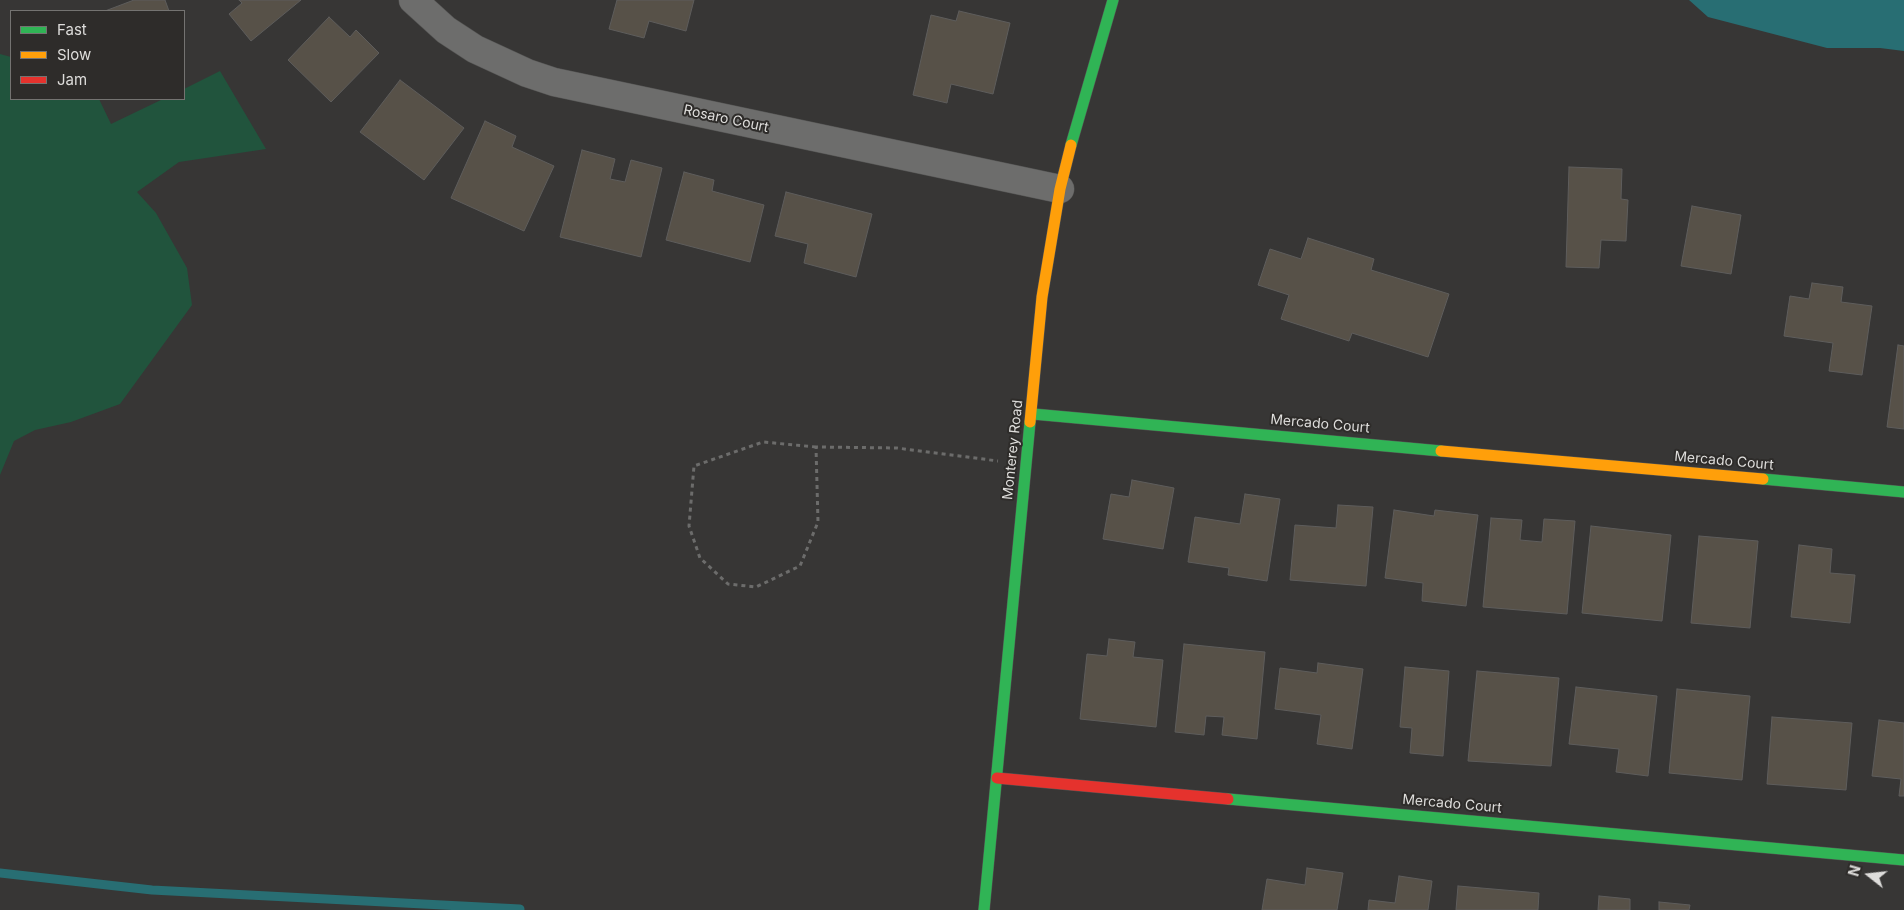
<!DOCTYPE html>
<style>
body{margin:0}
#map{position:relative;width:1904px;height:910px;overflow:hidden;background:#373635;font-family:Inter,sans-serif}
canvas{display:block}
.legend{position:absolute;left:10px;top:10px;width:175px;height:90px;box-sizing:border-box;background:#2e2c2a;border:1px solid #747371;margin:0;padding:6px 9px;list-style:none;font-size:15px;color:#dedddb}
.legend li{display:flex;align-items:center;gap:10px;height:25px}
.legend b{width:25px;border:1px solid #747371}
.north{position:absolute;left:1844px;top:850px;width:50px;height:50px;-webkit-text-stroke:4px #2e2c2a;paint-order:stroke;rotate:286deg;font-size:14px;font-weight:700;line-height:20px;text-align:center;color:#dedddb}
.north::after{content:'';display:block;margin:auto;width:18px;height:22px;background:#dedddb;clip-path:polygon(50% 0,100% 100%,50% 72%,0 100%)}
</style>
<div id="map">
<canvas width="1904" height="910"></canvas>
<ul class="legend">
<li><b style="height:6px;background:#30b455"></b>Fast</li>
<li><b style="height:6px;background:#ff9f0a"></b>Slow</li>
<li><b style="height:6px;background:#e5322d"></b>Jam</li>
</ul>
<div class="north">N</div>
</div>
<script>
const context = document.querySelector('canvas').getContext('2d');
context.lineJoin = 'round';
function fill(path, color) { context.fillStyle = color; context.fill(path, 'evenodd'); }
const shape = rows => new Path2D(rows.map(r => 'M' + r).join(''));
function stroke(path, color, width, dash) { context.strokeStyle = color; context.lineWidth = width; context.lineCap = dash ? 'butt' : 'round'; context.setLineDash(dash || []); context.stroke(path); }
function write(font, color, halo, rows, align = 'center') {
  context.font = font + ' Inter,sans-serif'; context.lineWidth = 4; context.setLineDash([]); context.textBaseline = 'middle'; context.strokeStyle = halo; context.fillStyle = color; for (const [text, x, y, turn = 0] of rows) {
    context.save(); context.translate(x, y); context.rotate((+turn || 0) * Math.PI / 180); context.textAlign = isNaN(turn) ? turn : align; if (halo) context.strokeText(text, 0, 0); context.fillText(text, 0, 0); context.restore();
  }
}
fill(shape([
 [0,54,11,57,11,99,99,99,111,124,163,99,184,99,184,89,220,71,266,149,179,162,137,192,156,213,187,268,192,305,120,404,71,422,35,430,14,441,0,475]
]), '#21543d');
fill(shape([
 [1689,0,1904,0,1904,51,1880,48,1827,48,1708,17]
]), '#286e73');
stroke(shape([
 [0,873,152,890,520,909]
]), '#286e73', 9);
const building = shape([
 [165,0,169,11,105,11,134,0,165,0],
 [239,0,301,0,251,41,229,14,242,3,239,0],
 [617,0,694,0,686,31,649,21,644,38,609,29,617,0],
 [959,11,1010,23,993,94,951,84,947,103,913,95,931,15,956,21,959,11],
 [329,17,350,37,356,30,379,53,331,102,288,60,329,17],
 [400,80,464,128,424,180,360,132,400,80],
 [485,121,516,136,512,147,554,166,524,231,451,198,485,121],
 [582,150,615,159,610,179,625,182,631,160,662,168,641,257,560,237,582,150],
 [1569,167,1622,169,1621,199,1628,200,1626,241,1601,240,1599,268,1566,267,1569,167],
 [684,172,714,180,712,191,764,205,750,262,666,240,684,172],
 [786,192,872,214,856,277,804,263,808,244,775,236,786,192],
 [1692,206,1741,215,1731,274,1681,266,1692,206],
 [1308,238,1374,259,1371,270,1449,294,1428,357,1352,333,1349,341,1281,319,1289,295,1258,285,1270,249,1301,259,1308,238],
 [1812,283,1843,287,1841,302,1872,306,1862,375,1829,371,1833,343,1784,336,1790,296,1809,299,1812,283],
 [1898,345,1904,346,1904,429,1887,427,1898,345],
 [1132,480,1174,488,1163,549,1103,539,1111,494,1129,497,1132,480],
 [1245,494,1280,499,1267,581,1228,575,1229,568,1188,562,1195,517,1240,524,1245,494],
 [1338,505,1373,507,1366,586,1290,580,1295,525,1336,528,1338,505],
 [1394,510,1434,516,1435,510,1478,515,1466,606,1422,601,1423,583,1385,578,1394,510],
 [1491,518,1522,520,1520,540,1542,542,1544,519,1575,521,1567,614,1483,607,1491,518],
 [1591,526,1671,535,1662,621,1582,613,1591,526],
 [1699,536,1758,541,1750,628,1691,623,1699,536],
 [1799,545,1832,549,1830,573,1855,575,1850,623,1791,617,1799,545],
 [1109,639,1135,642,1133,657,1163,660,1156,727,1080,719,1087,654,1107,656,1109,639],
 [1184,644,1265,652,1257,739,1222,735,1224,717,1206,716,1204,735,1175,732,1184,644],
 [1318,663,1363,669,1352,749,1317,744,1321,715,1275,709,1280,668,1317,673,1318,663],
 [1405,667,1449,671,1443,756,1410,753,1412,728,1400,727,1405,667],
 [1477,671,1559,678,1551,766,1468,761,1477,671],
 [1576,687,1657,696,1648,776,1616,772,1619,749,1569,744,1576,687],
 [1677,689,1750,696,1742,780,1669,773,1677,689],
 [1772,717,1852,723,1846,790,1767,784,1772,717],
 [1879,720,1904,723,1904,796,1899,796,1901,779,1872,776,1879,720],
 [1307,868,1343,873,1337,910,1262,910,1267,879,1305,885,1307,868],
 [1399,876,1432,881,1428,910,1368,910,1369,900,1395,903,1399,876],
 [1458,886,1539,893,1538,910,1456,910,1458,886],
 [1599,896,1630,899,1630,910,1598,910,1599,896],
 [1659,902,1690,905,1689,910,1659,910,1659,902]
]);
fill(building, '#575148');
stroke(building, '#5e5d5c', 1);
const street = shape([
 [413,0,446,30,475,49,527,73,554,82,1060,189]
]);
const fast = shape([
 [1071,145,1113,0],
 [1033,414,1441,451],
 [1763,479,1904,492],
 [1228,799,1904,860],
 [984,910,1030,422]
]);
const slow = shape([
 [1030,422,1042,297,1060,189,1071,145],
 [1441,451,1763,479]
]);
const jam = shape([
 [997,778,1228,799]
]);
stroke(street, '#545453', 29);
stroke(fast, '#545453', 12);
stroke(slow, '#545453', 12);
stroke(jam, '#545453', 12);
stroke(shape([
 [816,447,763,442,694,466,689,526,700,558,728,584,756,587,800,566,818,522,816,447,897,448,998,461]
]), '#6c6c6b', 3, [4, 4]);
stroke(street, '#6d6d6c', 28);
stroke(fast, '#30b455', 11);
stroke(slow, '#ff9f0a', 11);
stroke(jam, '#e5322d', 11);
write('14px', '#dedddb', '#2e2c2a', [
 ["Rosaro Court",726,119,12],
 ["Mercado Court",1320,424,5],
 ["Monterey Road",1013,450,-84],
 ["Mercado Court",1724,461,5],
 ["Mercado Court",1452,804,5]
]);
</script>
